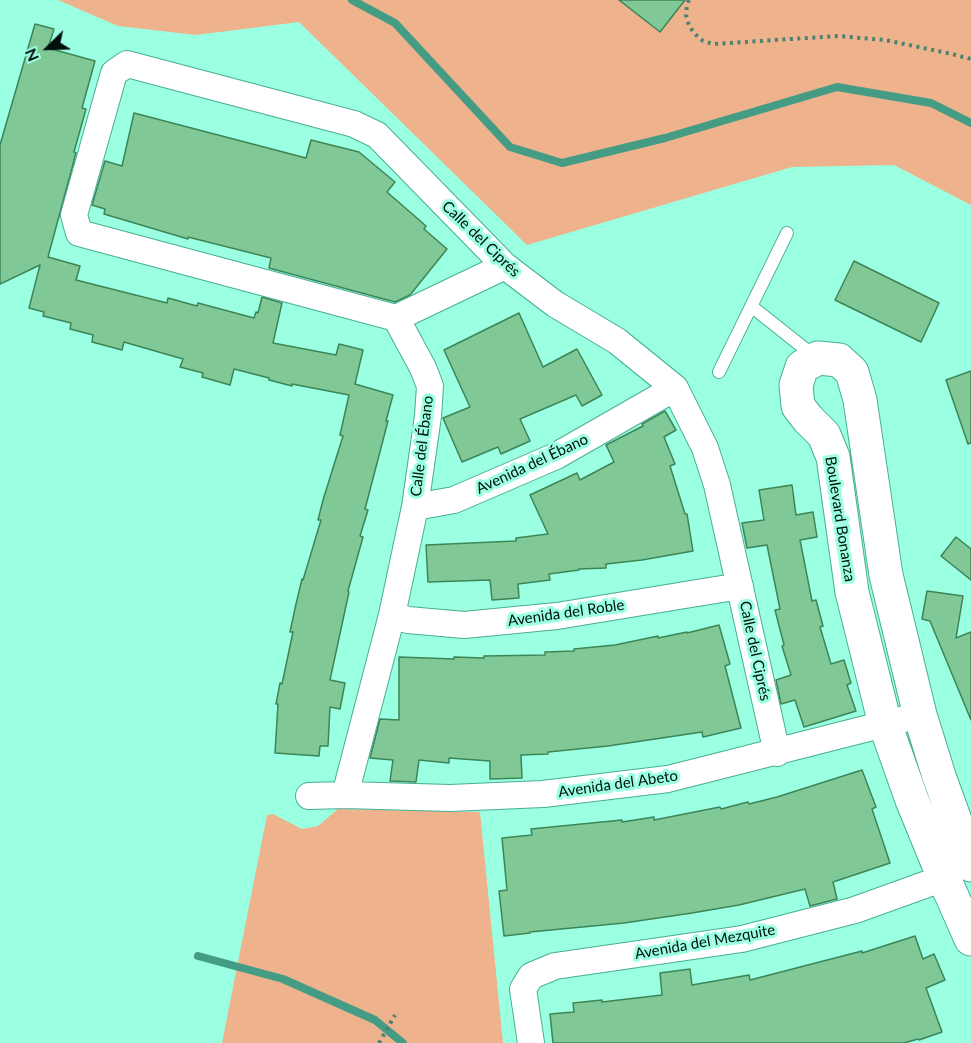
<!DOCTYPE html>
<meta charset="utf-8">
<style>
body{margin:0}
#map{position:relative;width:971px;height:1043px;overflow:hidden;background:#9bffe2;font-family:Lato,sans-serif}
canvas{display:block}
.north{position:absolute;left:18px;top:18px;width:60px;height:60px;-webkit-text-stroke:4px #9bffe2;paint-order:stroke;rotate:247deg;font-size:16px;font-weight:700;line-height:24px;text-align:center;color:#00100b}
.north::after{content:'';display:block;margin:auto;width:21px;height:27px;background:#00100b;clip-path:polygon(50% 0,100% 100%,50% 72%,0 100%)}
</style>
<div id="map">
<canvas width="971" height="1043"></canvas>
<div class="north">N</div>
</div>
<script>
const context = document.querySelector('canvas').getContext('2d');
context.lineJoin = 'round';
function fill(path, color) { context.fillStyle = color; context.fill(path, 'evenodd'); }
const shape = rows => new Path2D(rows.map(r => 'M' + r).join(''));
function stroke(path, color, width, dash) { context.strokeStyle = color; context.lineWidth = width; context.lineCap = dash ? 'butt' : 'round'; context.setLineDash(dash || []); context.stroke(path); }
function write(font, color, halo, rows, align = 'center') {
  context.font = font + ' Lato,sans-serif'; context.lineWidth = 6; context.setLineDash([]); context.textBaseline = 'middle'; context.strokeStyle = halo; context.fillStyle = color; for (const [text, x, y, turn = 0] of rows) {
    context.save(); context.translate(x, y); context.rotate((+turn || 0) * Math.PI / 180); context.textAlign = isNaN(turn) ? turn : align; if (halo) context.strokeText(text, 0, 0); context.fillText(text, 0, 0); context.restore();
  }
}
fill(shape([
 [58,0,971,0,971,205,894,165,792,167,527,245,299,22,196,35,118,26],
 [338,809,480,812,503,1043,222,1043,267,815,273,814,302,829,318,826]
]), '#eeb28c');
stroke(shape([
 [352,0,395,23,510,147,562,163,665,138,837,87,931,103,971,123],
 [198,956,283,979,375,1020,403,1043]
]), '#459c85', 8);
const building = shape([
 [619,0,685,0,660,32,619,0],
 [35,24,54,29,48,48,95,61,82,108,86,109,74,152,76,153,48,257,80,266,76,280,167,303,168,298,197,306,198,303,254,318,256,312,258,313,262,297,282,303,273,343,336,355,339,344,363,350,355,384,393,395,386,421,388,421,365,509,368,510,360,536,363,537,348,591,349,592,330,680,345,683,340,709,330,707,328,746,320,746,319,756,275,753,278,704,276,704,280,683,282,684,293,632,290,632,296,604,302,579,303,580,321,520,318,520,323,500,343,436,340,435,349,395,292,384,292,386,269,380,269,378,234,369,230,385,202,377,203,373,180,367,183,359,124,342,122,350,92,342,93,335,70,329,71,323,43,316,44,312,29,308,40,265,0,284,0,145,35,24],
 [134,113,306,158,311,140,359,152,395,182,387,192,426,226,424,229,447,249,410,295,395,302,269,268,271,258,188,237,188,239,104,214,105,209,92,205,105,161,122,166,134,113],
 [854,261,939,303,921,342,835,300,854,261],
 [519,313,543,367,577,349,602,395,582,406,576,395,520,419,530,441,501,454,498,447,462,462,443,418,470,407,444,350,519,313],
 [971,371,971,443,968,444,946,380,971,371],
 [665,411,676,430,664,437,675,464,670,466,685,514,687,514,693,551,642,560,606,564,606,568,579,569,579,570,549,574,550,580,518,584,519,598,492,600,490,580,428,582,426,545,516,541,516,538,548,534,530,495,577,473,580,480,614,462,606,445,643,426,642,424,665,411],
 [792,485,796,515,813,512,817,537,800,540,812,601,816,600,823,626,820,627,831,664,844,660,851,683,847,685,856,711,804,727,795,700,781,704,776,680,791,675,782,646,784,645,775,610,780,609,767,545,747,548,742,523,764,520,759,490,792,485],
 [956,537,971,549,971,580,941,556,956,537],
 [927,591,963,596,956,638,971,632,971,720,930,621,922,619,927,591],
 [719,625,730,664,725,666,741,728,703,737,702,732,608,746,548,752,548,754,521,755,522,778,490,779,490,761,449,758,449,763,419,760,416,782,390,781,393,760,370,758,380,719,399,720,399,657,454,659,454,657,484,658,484,656,545,655,545,652,574,651,574,649,615,645,658,636,658,638,687,632,687,633,719,625],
 [862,770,876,807,872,809,890,863,833,882,837,899,810,906,805,889,739,905,692,913,624,923,530,932,530,933,504,936,499,891,507,890,502,838,532,835,531,829,622,820,622,822,654,817,654,820,720,807,721,809,748,802,749,804,777,797,862,770],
 [915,936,923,959,934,954,945,980,926,988,942,1032,919,1040,918,1039,904,1043,553,1043,550,1014,574,1012,573,1003,602,1000,602,1002,662,995,660,973,690,969,692,985,749,975,750,980,862,951,862,953,915,936]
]);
fill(building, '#80c997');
stroke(building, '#3d8557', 1.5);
const lane = shape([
 [751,306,814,356],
 [719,372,787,233]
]);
const street = shape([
 [396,318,505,266],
 [415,507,454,500,556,456,675,388],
 [392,615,408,620,464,625,557,616,740,586],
 [345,795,392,615,415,507,428,416,430,386,423,368,396,318,79,233,74,215,114,73,127,64,354,124,377,135,505,266,555,304,617,341,675,388,705,448,717,485,777,753],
 [309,796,345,795,450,798,543,794,668,779,920,715],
 [531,1043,523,989,531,976,555,966,742,939,855,910,944,878]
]);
const secondary = shape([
 [971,865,939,776,920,715,886,575,860,400,852,372,839,360,818,358,802,367,796,385,798,406,808,419,824,435,833,457,852,592,885,724,912,800,944,878,971,939]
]);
stroke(lane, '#48ae94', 14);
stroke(street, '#48ae94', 28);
stroke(secondary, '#48ae94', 35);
stroke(shape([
 [689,0,687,4,686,15,689,26,695,34,703,41,713,44,838,36,885,40,952,54,971,59],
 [379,1043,395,1015]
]), '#4b8373', 4, [3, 4.5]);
stroke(lane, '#fff', 12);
stroke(street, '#fff', 26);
stroke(secondary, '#fff', 33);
write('15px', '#00100b', '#9bffe2', [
 ["Calle del Ciprés",481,239,44],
 ["Calle del Ébano",422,446,-83],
 ["Avenida del Ébano",532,464,-25],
 ["Boulevard Bonanza",840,519,81],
 ["Avenida del Roble",566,613,-8],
 ["Calle del Ciprés",755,651,78],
 ["Avenida del Abeto",618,784,-8],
 ["Avenida del Mezquite",705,942,-10]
]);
</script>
